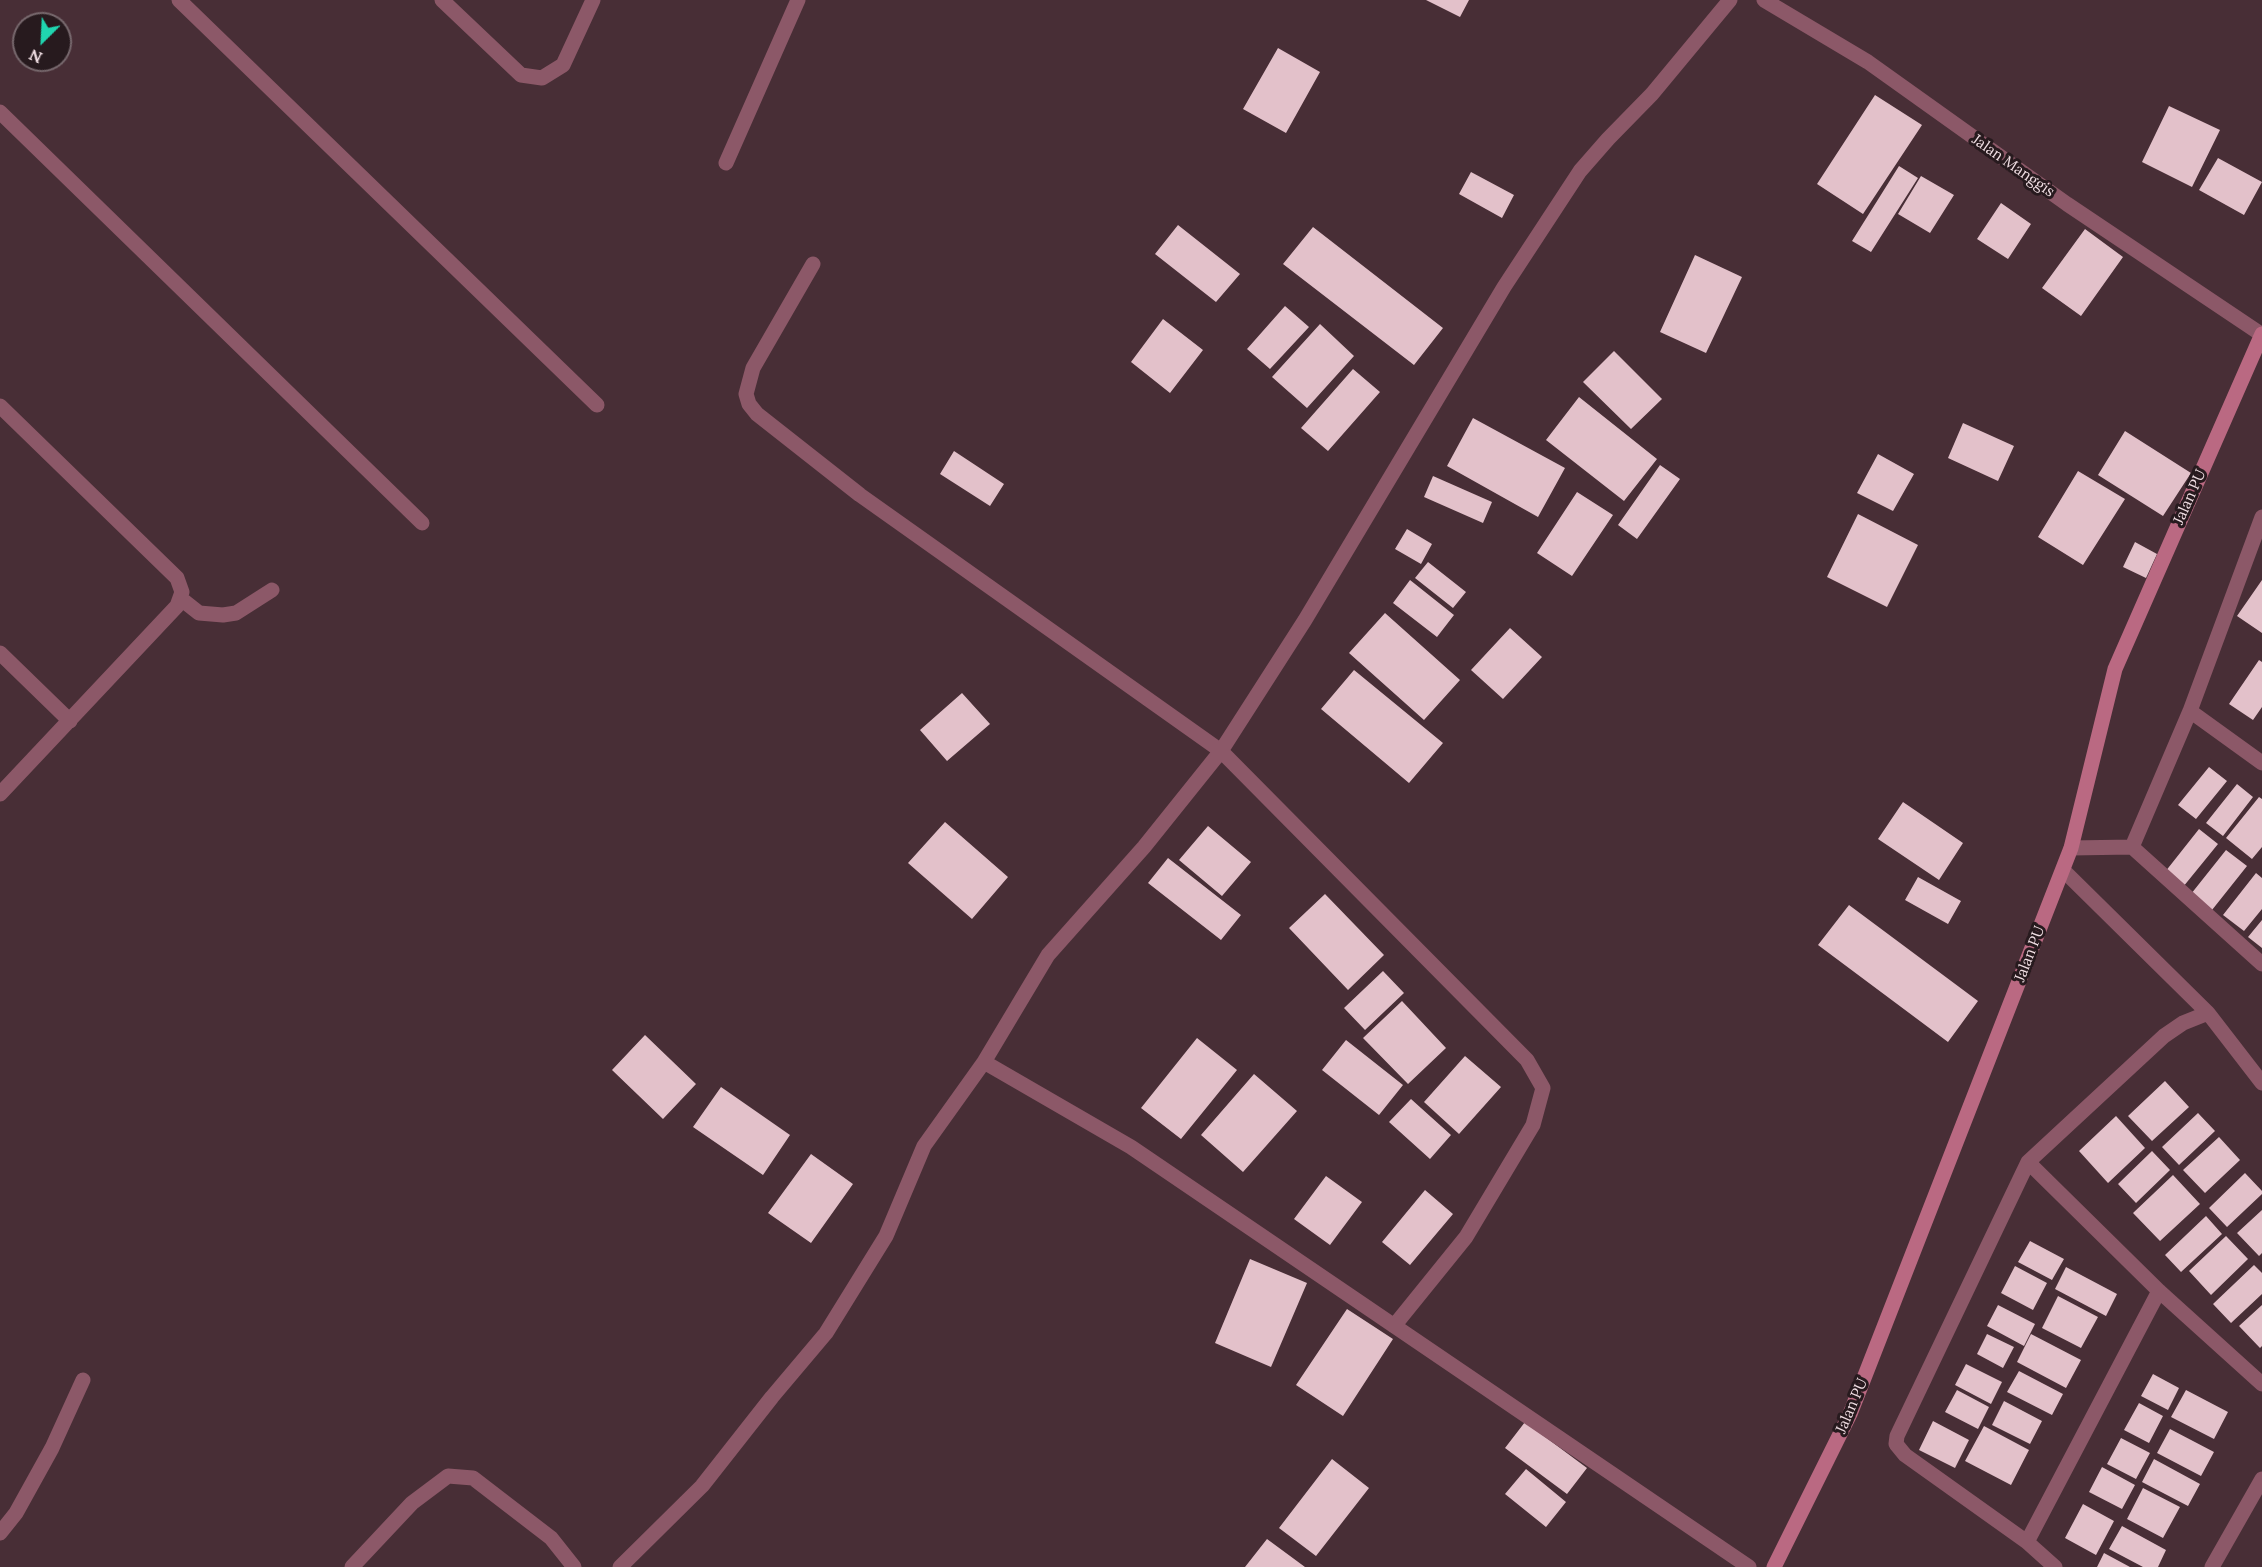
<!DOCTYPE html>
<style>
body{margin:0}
#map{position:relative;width:2262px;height:1567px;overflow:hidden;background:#482e36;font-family:Lora,serif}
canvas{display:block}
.north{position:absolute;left:12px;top:12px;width:60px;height:60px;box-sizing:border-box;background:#271a1e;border:2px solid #77686d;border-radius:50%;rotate:204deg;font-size:16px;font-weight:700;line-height:24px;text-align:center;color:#f0dee3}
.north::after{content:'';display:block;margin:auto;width:21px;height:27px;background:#20d5b0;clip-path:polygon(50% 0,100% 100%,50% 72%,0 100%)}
</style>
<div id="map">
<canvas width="2262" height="1567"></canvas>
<div class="north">N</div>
</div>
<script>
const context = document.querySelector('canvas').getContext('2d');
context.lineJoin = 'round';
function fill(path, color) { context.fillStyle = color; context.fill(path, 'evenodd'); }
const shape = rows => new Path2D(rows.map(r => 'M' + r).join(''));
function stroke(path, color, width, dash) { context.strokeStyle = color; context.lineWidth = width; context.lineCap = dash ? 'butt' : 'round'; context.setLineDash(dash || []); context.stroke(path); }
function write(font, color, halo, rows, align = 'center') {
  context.font = font + ' Lora,serif'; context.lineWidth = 6; context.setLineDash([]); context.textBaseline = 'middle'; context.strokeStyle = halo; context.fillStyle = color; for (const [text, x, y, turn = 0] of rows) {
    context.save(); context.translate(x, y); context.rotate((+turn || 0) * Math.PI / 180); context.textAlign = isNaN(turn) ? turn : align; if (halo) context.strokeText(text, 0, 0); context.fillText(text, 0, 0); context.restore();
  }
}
fill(shape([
 [1426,0,1469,0,1460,17],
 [1278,48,1320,72,1286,133,1243,109],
 [1875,95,1922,125,1863,214,1817,184],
 [2169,106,2220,130,2192,187,2142,162],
 [2218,158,2262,182,2244,215,2199,190],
 [1899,166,1918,178,1871,252,1852,241],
 [1471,172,1514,195,1502,218,1459,194],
 [1921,176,1954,195,1930,233,1898,214],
 [2001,203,2031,224,2008,259,1977,239],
 [1178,225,1240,274,1216,302,1155,254],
 [1313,227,1443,328,1414,365,1283,264],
 [2085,229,2123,257,2081,316,2042,288],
 [1695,255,1742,277,1706,353,1660,332],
 [1285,306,1309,327,1270,369,1247,349],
 [1163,319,1203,350,1170,393,1131,362],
 [1320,324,1354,356,1307,408,1272,377],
 [1614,351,1662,399,1631,429,1583,382],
 [1353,369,1380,392,1328,451,1301,428],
 [1579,397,1657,459,1624,501,1546,440],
 [1473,418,1565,468,1538,517,1447,466],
 [1963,423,2014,446,1998,481,1948,458],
 [2125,431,2191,473,2163,516,2098,475],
 [954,451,1004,484,990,506,940,474],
 [1878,454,1914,474,1893,511,1857,493],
 [1660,465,1680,479,1637,539,1618,525],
 [2078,471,2125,499,2083,565,2038,537],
 [1433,476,1492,502,1483,523,1424,497],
 [1577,492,1613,515,1572,576,1537,553],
 [1858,514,1918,545,1887,607,1827,577],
 [1407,529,1432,544,1421,564,1395,549],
 [2135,542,2157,554,2146,578,2123,567],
 [1428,562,1466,592,1453,608,1415,578],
 [1410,580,1454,615,1437,637,1393,603],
 [2262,580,2262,633,2237,616],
 [1385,613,1460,680,1424,720,1349,653],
 [1510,628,1542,657,1503,699,1471,670],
 [2259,660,2262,662,2262,707,2253,720,2229,704],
 [1354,670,1443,743,1409,783,1321,709],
 [962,693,990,724,947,761,920,730],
 [2209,767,2227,781,2196,819,2178,805],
 [2237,784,2253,797,2223,836,2206,823],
 [2259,797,2262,799,2262,847,2252,859,2226,838],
 [1903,802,1963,843,1939,880,1878,839],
 [945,822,1008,877,972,919,908,863],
 [1208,826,1251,862,1222,896,1179,860],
 [2199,829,2218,844,2183,887,2165,872],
 [2226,850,2247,866,2212,910,2191,894],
 [1168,858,1241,915,1221,940,1148,883],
 [2256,873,2262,878,2262,909,2244,931,2223,915],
 [1918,877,1961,901,1948,924,1905,900],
 [1325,894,1384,955,1348,990,1289,928],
 [1849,905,1978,1001,1948,1042,1818,945],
 [2262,920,2262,948,2248,937],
 [1383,971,1404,993,1365,1030,1344,1008],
 [1402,1001,1446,1048,1408,1084,1363,1038],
 [645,1035,696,1084,663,1119,612,1070],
 [1197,1038,1237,1070,1181,1139,1141,1108],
 [1346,1040,1403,1085,1379,1115,1322,1070],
 [1465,1056,1501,1087,1459,1134,1424,1102],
 [1254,1074,1297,1111,1243,1172,1201,1135],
 [2165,1081,2189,1107,2152,1141,2128,1116],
 [721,1087,790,1135,763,1175,693,1127],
 [1411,1099,1451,1135,1430,1159,1389,1122],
 [2198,1113,2215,1131,2179,1165,2162,1147],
 [2116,1116,2145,1148,2108,1183,2079,1151],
 [2219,1137,2240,1160,2205,1193,2183,1170],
 [2152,1151,2170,1170,2136,1203,2118,1184],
 [811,1154,853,1184,811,1243,768,1213],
 [2245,1173,2262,1191,2262,1194,2227,1227,2209,1208],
 [2173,1175,2200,1204,2160,1241,2133,1213],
 [1326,1176,1362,1202,1330,1245,1294,1219],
 [1425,1190,1453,1214,1410,1265,1382,1242],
 [2262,1210,2262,1253,2259,1256,2237,1233],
 [2206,1216,2222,1234,2181,1272,2165,1255],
 [2226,1236,2248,1259,2211,1295,2189,1271],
 [2030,1241,2064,1259,2052,1280,2018,1262],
 [1250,1259,1307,1283,1271,1367,1215,1343],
 [2254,1265,2262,1273,2262,1294,2231,1323,2213,1304],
 [2015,1266,2047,1283,2033,1310,2001,1293],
 [2066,1267,2117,1294,2106,1316,2055,1289],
 [2058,1296,2098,1317,2081,1348,2042,1328],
 [1998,1305,2035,1324,2024,1346,1987,1326],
 [2262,1305,2262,1346,2260,1348,2239,1326],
 [1347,1309,1393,1339,1343,1416,1296,1385],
 [1987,1334,2014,1347,2003,1368,1977,1354],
 [2031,1334,2081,1360,2066,1388,2017,1362],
 [1966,1364,2002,1382,1991,1404,1955,1385],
 [2019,1371,2063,1394,2052,1415,2007,1392],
 [2153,1374,2179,1388,2168,1410,2141,1396],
 [1957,1390,1989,1407,1978,1429,1945,1412],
 [2186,1390,2228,1412,2214,1439,2171,1417],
 [2004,1401,2042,1421,2030,1444,1992,1425],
 [2139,1403,2163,1416,2149,1443,2124,1430],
 [1933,1421,1969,1440,1955,1468,1919,1450],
 [1525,1422,1587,1468,1567,1494,1505,1448],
 [1984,1426,2029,1450,2011,1485,1965,1461],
 [2170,1429,2214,1452,2201,1476,2157,1453],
 [2121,1438,2150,1453,2136,1479,2107,1464],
 [1332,1459,1369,1488,1316,1556,1279,1528],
 [2154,1459,2200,1484,2188,1506,2142,1482],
 [2102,1467,2135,1485,2122,1509,2089,1492],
 [1526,1469,1566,1502,1546,1527,1505,1494],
 [2143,1488,2180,1507,2163,1538,2127,1519],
 [2083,1504,2114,1521,2096,1555,2065,1538],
 [2122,1526,2166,1550,2158,1567,2143,1567,2109,1549],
 [1267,1539,1305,1567,1245,1567],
 [2104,1553,2130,1567,2097,1567]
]), '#e3c1ca');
stroke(shape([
 [179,0,597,405],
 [442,0,521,75,542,78,563,65,593,0],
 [1764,0,1868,62,2067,204,2261,334],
 [0,112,422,523],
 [726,163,798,0],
 [813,264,753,368,746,394,749,404,757,414,860,495,1221,751,1527,1060,1543,1088,1533,1125,1466,1237,1394,1326],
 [0,406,177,578,182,592,177,606,0,794],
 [180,598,199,613,223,615,236,613,272,590],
 [0,653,70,721],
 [2190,711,2262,763],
 [2132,847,2190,711,2262,517],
 [2071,848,2132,847,2262,964],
 [2063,870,2208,1013],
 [984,1062,1131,1147,1749,1567],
 [2028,1162,2159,1291,2262,1384],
 [0,1533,16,1513,52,1448,83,1380],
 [2027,1542,2159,1291],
 [352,1567,412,1503,448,1476,473,1478,551,1538,574,1567],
 [620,1567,702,1486,772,1397,826,1333,886,1236,924,1146,984,1062,1048,955,1144,847,1221,751,1305,620,1504,287,1580,171,1608,139,1652,94,1730,0],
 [2055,1567,2027,1542,1905,1455,1896,1444,1897,1436,2028,1162,2164,1036,2183,1023,2208,1013,2262,1083],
 [2212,1567,2262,1479]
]), '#8c5868', 15);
stroke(shape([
 [1774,1567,1850,1414,2071,848,2115,669,2262,334]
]), '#ba6982', 15);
write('15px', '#f0dee3', '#271a1e', [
 ["Jalan Manggis",2013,166,35],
 ["Jalan PU",2190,497,-66],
 ["Jalan PU",2030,954,-69],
 ["Jalan PU",1852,1406,-67]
]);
</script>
